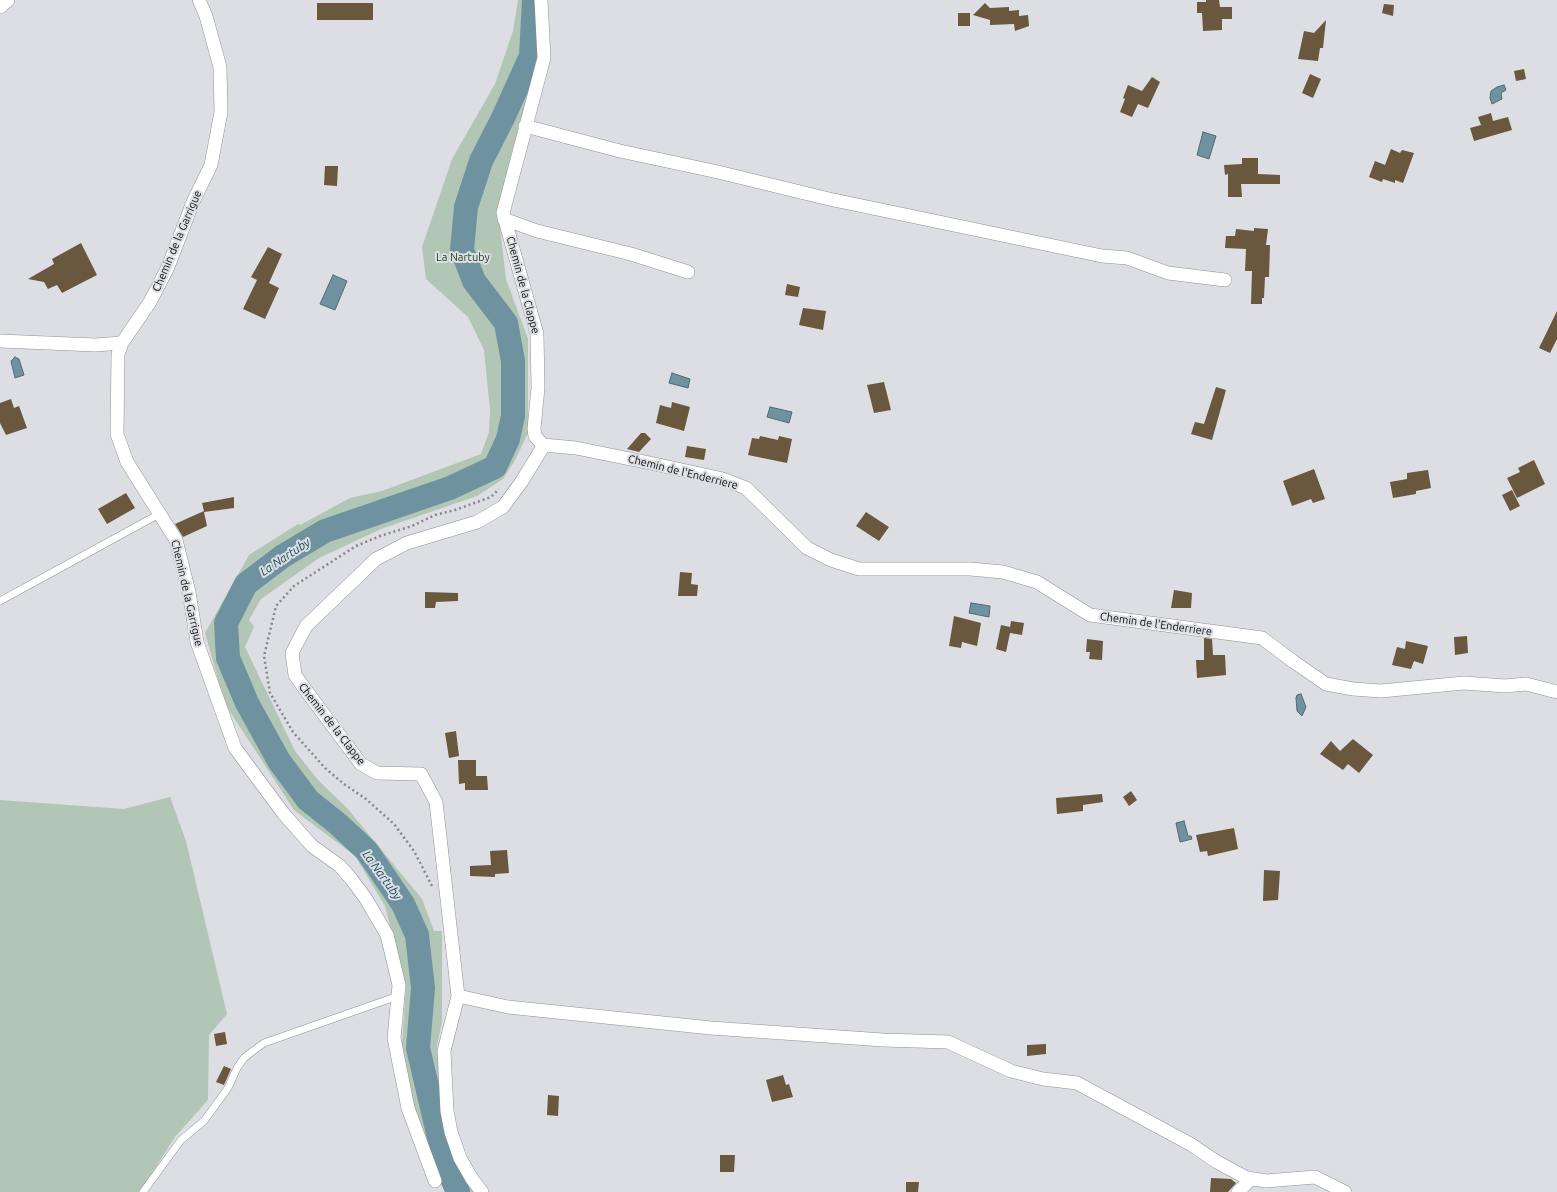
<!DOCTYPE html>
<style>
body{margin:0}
canvas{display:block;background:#dcdee3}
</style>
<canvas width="1557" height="1192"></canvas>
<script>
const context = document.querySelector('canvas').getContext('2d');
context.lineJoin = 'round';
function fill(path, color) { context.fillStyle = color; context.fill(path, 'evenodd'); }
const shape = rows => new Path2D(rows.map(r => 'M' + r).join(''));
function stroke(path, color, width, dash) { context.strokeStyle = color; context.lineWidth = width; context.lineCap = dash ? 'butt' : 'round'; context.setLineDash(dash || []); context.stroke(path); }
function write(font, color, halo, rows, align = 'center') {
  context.font = font + ' Ubuntu,sans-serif'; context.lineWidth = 4; context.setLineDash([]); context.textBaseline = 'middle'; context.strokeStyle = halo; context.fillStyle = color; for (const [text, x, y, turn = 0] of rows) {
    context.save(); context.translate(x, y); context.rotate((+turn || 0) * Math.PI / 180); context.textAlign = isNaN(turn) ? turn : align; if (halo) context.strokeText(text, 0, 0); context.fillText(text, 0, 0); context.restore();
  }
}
fill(shape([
 [518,0,538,0,542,44,511,155,498,211,506,279,528,339,528,433,514,462,503,479,477,496,381,529,319,558,261,599,249,620,254,627,245,647,295,751,318,780,347,808,422,899,434,931,442,931,442,1021,437,1046,459,1148,456,1160,471,1189,479,1192,453,1192,439,1182,412,1108,401,1057,406,988,385,906,355,856,294,810,225,704,205,633,249,555,298,524,300,525,350,498,382,491,481,454,489,432,490,410,484,350,468,317,426,279,422,247,452,159,495,84,513,31],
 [170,797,186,841,227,1014,209,1035,208,1100,175,1137,140,1192,0,1192,0,800,124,809]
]), '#b2c6b5');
const water = shape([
 [1504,85,1506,90,1501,93,1502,99,1492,104,1490,98,1491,91,1497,87,1504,85],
 [1203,132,1216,136,1209,159,1197,155,1203,132],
 [333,275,347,281,335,310,320,304,333,275],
 [15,357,19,359,24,375,15,378,11,361,15,357],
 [672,373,690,379,688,388,669,383,672,373],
 [770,407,792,412,789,423,767,417,770,407],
 [971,603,990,606,989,617,969,613,971,603],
 [1301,694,1306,707,1302,716,1297,711,1296,698,1297,695,1301,694],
 [1184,821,1188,836,1191,836,1192,839,1180,842,1176,823,1184,821]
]);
fill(water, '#6e92a0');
stroke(water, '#516a75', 1);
stroke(shape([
 [458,1192,445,1163,418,1048,423,988,417,935,403,904,367,851,338,824,308,800,279,761,247,703,228,658,226,623,246,584,283,556,325,531,450,488,495,467,508,439,513,416,513,361,506,323,474,281,462,250,466,207,481,161,503,118,531,56,534,0]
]), '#6e92a0', 24);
fill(shape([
 [1206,0,1219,0,1220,7,1232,7,1232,19,1222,19,1222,30,1203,31,1202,13,1197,13,1197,2,1206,2],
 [317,3,373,3,373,20,317,20],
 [985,3,990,8,1009,7,1009,11,1019,10,1019,16,1028,15,1029,26,1015,31,1014,24,990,25,990,20,973,15],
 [1384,4,1394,5,1393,16,1382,13],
 [958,13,970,13,970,26,958,26],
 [1326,20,1323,48,1320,48,1318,61,1298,59,1304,31,1314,33],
 [1524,69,1526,79,1516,81,1514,71],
 [1310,74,1321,79,1313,98,1302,93],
 [1152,77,1160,82,1148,108,1138,104,1132,117,1120,112,1125,99,1123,98,1128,85,1142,91],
 [1491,113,1493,121,1508,117,1512,130,1474,141,1470,128,1481,125,1478,117],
 [1391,149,1400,153,1402,150,1414,153,1403,183,1395,180,1395,183,1383,179,1382,182,1369,177,1375,161,1385,165],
 [1242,158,1258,158,1258,174,1280,175,1280,184,1241,184,1242,197,1228,197,1228,174,1225,175,1224,165,1242,164],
 [325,166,338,166,337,186,324,185],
 [1254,228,1268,229,1266,245,1270,245,1269,277,1265,277,1264,298,1262,298,1262,304,1251,304,1252,271,1245,271,1246,249,1225,248,1226,236,1235,236,1236,229,1254,231],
 [81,243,97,275,62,293,57,285,48,289,44,282,28,279,54,264,52,259],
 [268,247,282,254,269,283,279,288,265,319,243,309,257,280,251,277],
 [787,284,800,287,798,297,785,295],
 [803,308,826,311,823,330,799,325],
 [1557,311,1557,339,1550,353,1539,348],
 [884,382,891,410,874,413,867,385],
 [1216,387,1226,390,1212,440,1191,434,1195,422,1204,424],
 [11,399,14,408,19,406,27,428,6,435,0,423,0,403],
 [672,402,690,407,684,431,656,423,660,405,671,408],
 [641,433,645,433,651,439,639,452,627,449],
 [760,436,778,440,779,436,792,439,787,463,748,455,752,438,759,439],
 [687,446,706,449,704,460,685,457],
 [1534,460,1545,484,1517,498,1507,478,1520,472,1518,468],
 [1314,469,1325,499,1313,503,1311,499,1292,506,1283,481],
 [1428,470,1431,488,1416,491,1416,494,1393,498,1390,482,1407,479,1407,473],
 [1512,490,1520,506,1510,511,1502,495],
 [126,493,135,508,107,524,98,509],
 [234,497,234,508,204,512,207,526,183,537,175,524,204,511,202,503],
 [866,512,889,527,879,541,856,526],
 [680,572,692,573,691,584,698,585,697,596,678,596],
 [1174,590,1192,593,1191,608,1171,608],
 [425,592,458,593,458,601,436,602,435,608,425,608],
 [954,616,981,623,977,646,962,642,961,648,949,646],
 [1011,621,1024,623,1022,635,1010,633,1006,652,996,649,1001,625,1010,627],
 [1467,636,1468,653,1455,655,1454,637],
 [1204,638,1212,639,1213,655,1225,655,1226,675,1197,678,1196,660,1204,660],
 [1087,639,1103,641,1102,660,1089,659,1090,652,1086,652],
 [1406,641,1428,646,1423,664,1414,661,1411,669,1392,665,1397,647,1405,649],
 [456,731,459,756,449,758,445,733],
 [1353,739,1373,755,1359,773,1348,764,1343,770,1320,754,1331,741,1340,751],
 [458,760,476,760,476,776,487,776,488,790,465,790,465,783,459,784],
 [1131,791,1137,800,1129,806,1123,797],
 [1102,794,1103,802,1083,805,1083,811,1057,814,1056,798],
 [1234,828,1238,849,1208,856,1207,851,1200,852,1196,835],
 [507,850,509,873,495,874,495,877,470,876,470,866,491,865,490,851],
 [1264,870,1280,871,1278,900,1263,901],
 [225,1032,227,1044,216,1046,214,1034],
 [1046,1044,1046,1054,1027,1056,1027,1045],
 [224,1066,231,1069,224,1085,216,1082],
 [783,1075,786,1085,789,1084,793,1097,772,1102,766,1080],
 [548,1095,559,1096,558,1116,547,1115],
 [720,1155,735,1155,734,1172,720,1172],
 [1211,1178,1231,1179,1236,1183,1228,1192,1210,1192],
 [906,1182,919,1182,918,1192,906,1192]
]), '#69573e');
const service = shape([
 [0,601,161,513],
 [143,1192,181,1140,204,1121,228,1088,237,1068,244,1058,253,1051,264,1043,398,996]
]);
const minor = shape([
 [199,0,206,16,220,67,221,112,211,165,193,202,168,267,150,302,122,343,118,354,117,434,127,462,176,540,189,592,197,642,235,748,283,813,312,846,340,866,352,880,366,899,387,935,399,985,394,1038,408,1108,435,1181],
 [0,7,8,0],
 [525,126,620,151,718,172,829,199,1102,256,1127,258,1168,273,1225,280],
 [504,219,537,231,631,254,688,272],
 [0,341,95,345,122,343],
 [543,445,576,448,650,463,723,479,746,488,807,548,831,560,859,569,970,569,1003,572,1037,582,1090,615,1262,638,1294,662,1326,684,1353,689,1381,691,1464,683,1505,686,1526,684,1557,692],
 [458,996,508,1007,711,1028,883,1040,948,1042,1011,1071,1043,1079,1077,1083,1192,1145,1217,1162,1247,1178,1266,1181,1315,1177,1345,1192],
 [482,1192,472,1179,460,1158,451,1132,447,1111,444,1051,458,996,436,802,421,774,377,773,361,764,302,685,295,675,292,653,306,626,376,559,407,543,477,522,503,507,522,481,541,450,543,445,535,436,534,429,538,388,537,334,503,213,544,58,541,0],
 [1238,1192,1251,1179]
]);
stroke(service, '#8f9195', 8);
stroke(minor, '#8f9195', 14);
stroke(shape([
 [432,886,414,851,394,824,366,799,344,784,325,768,293,732,270,693,264,656,276,606,294,586,356,546,380,536,412,526,435,515,455,510,491,497,499,489]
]), '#85878a', 2.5, [2, 3]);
stroke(service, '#fff', 7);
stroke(minor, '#fff', 13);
write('11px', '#0e0e10', '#dcdee3', [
 ["Chemin de la Garrigue",177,241,-67],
 ["Chemin de la Clappe",523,285,75],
 ["Chemin de l'Enderriere",683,472,14],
 ["Chemin de la Garrigue",187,593,77],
 ["Chemin de l'Enderriere",1156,624,8],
 ["Chemin de la Clappe",332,724,52]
]);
write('11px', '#1c4625', '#dcdee3', [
 ["La Nartuby",463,257]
]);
write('italic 12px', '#144959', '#dcdee3', [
 ["La Nartuby",285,557,-34],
 ["La Nartuby",382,875,54]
]);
</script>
